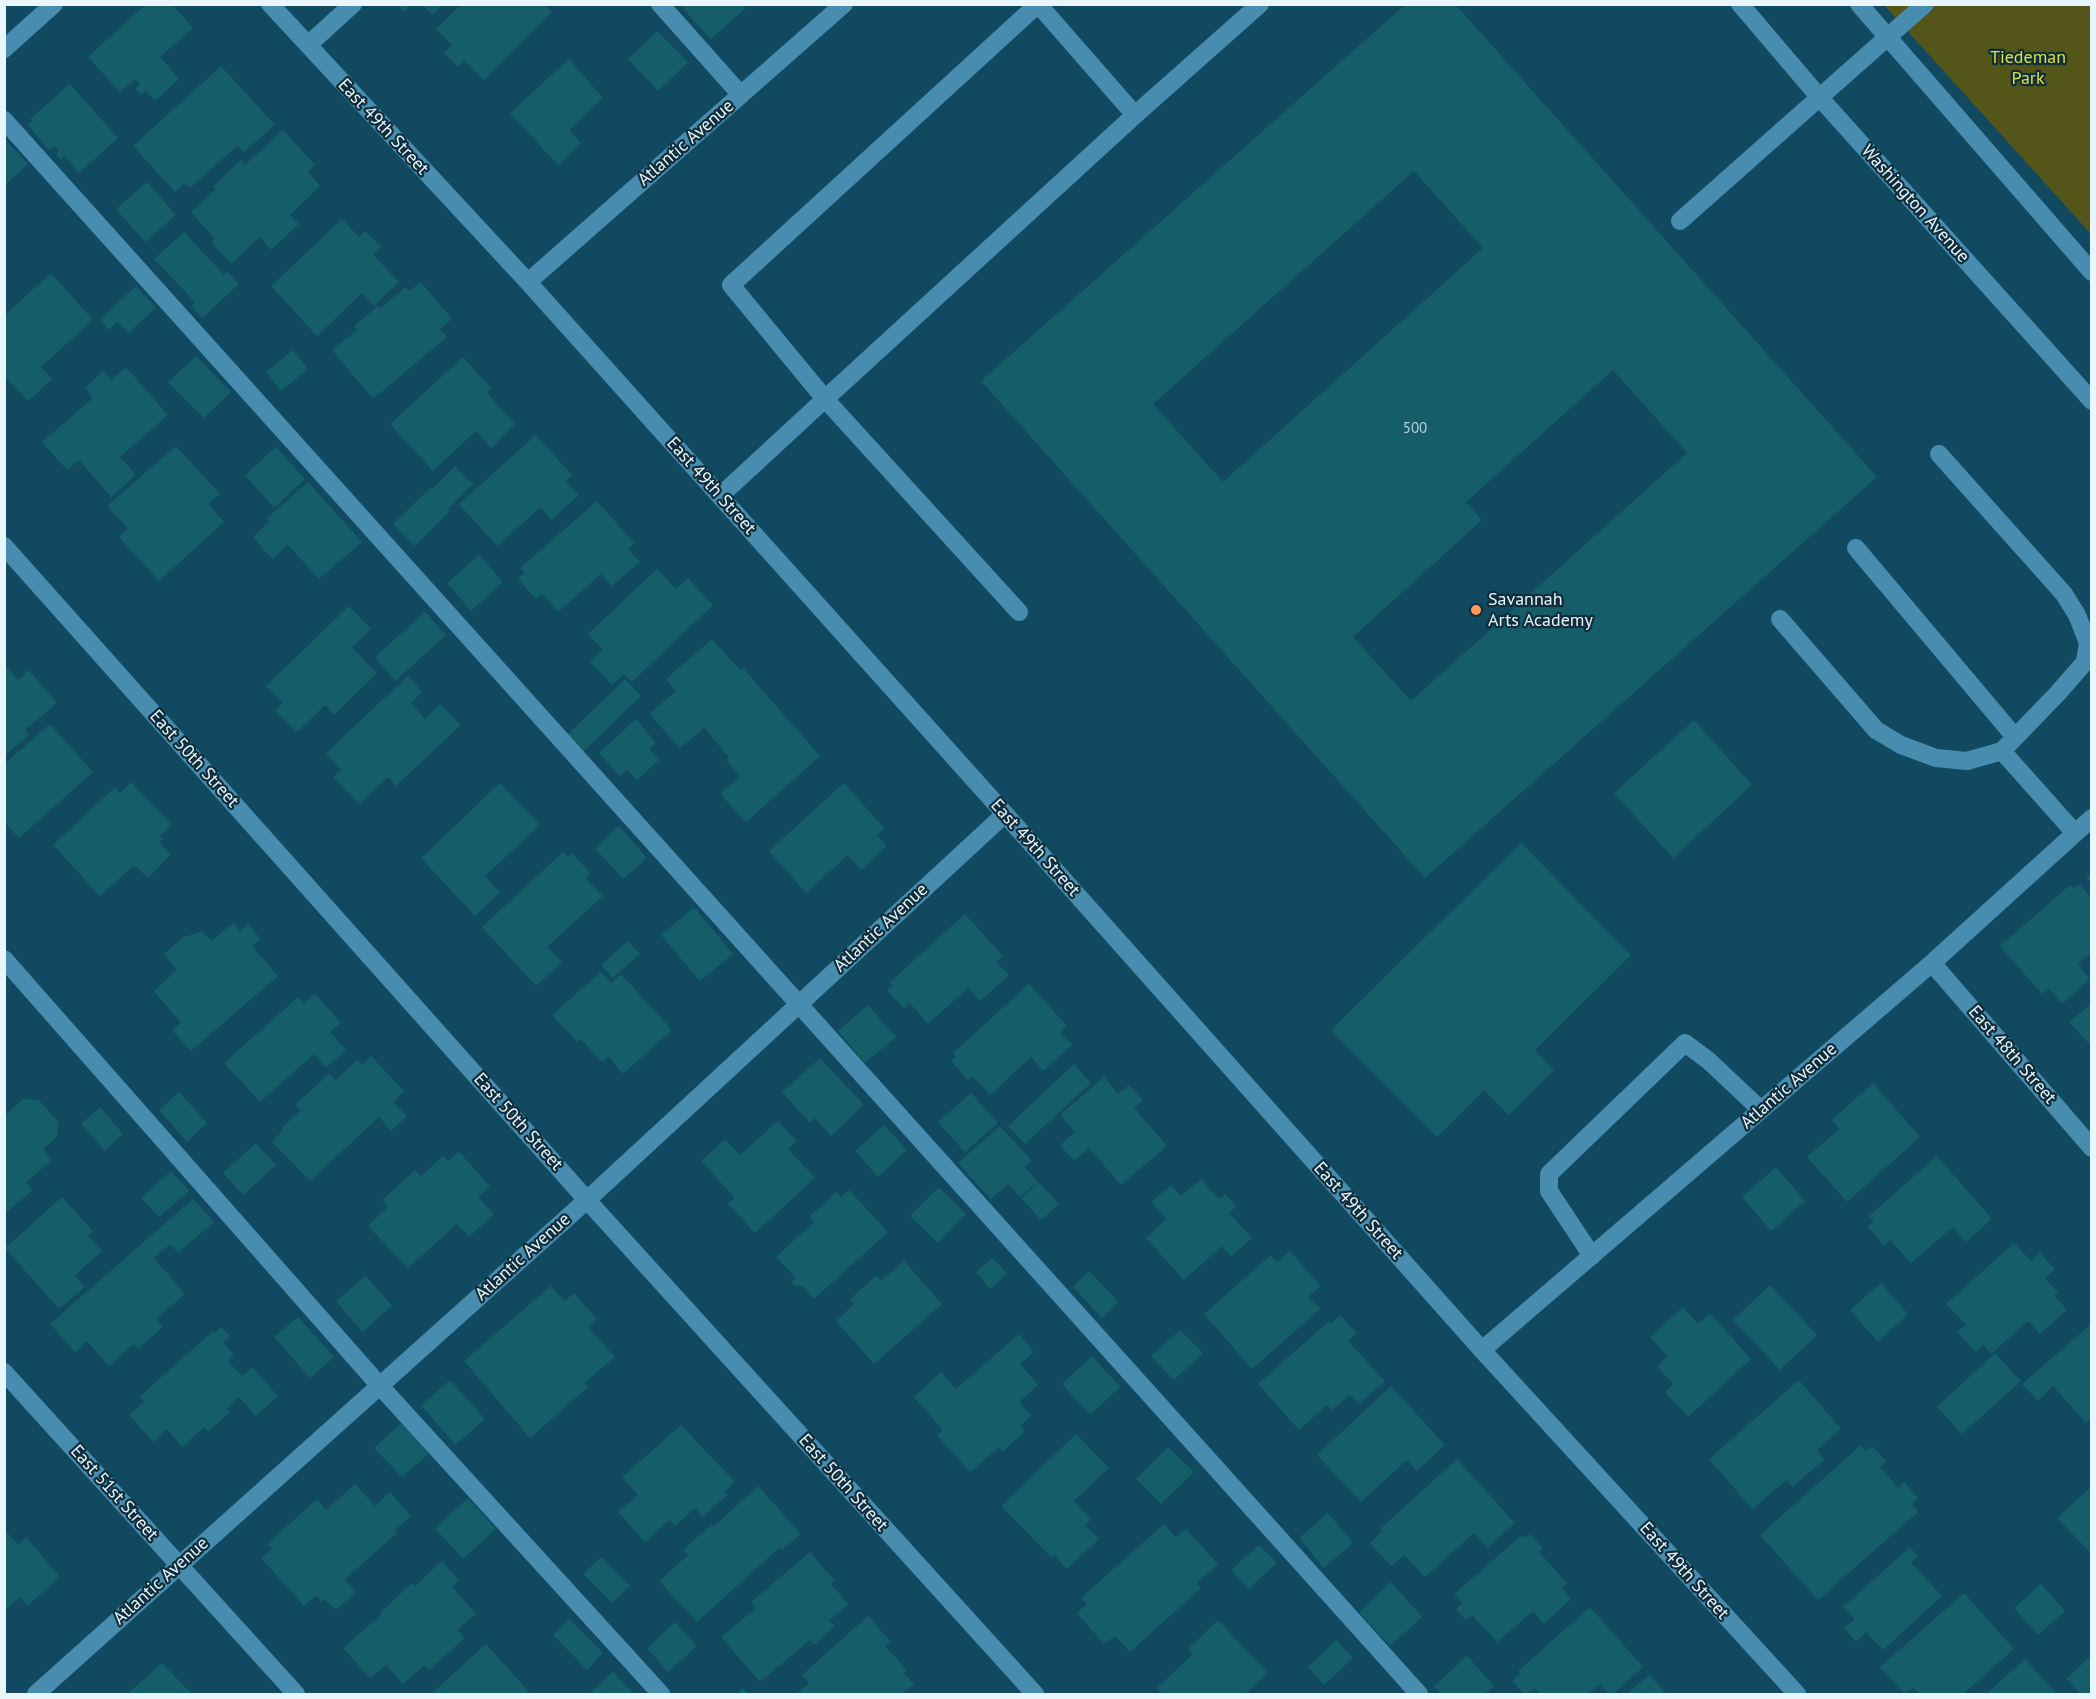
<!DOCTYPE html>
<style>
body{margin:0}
#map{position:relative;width:2096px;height:1699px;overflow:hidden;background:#114961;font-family:"PT Sans",sans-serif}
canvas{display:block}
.frame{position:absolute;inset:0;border:6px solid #e9f6fe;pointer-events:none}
</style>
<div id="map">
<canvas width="2096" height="1699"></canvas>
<div class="frame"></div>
</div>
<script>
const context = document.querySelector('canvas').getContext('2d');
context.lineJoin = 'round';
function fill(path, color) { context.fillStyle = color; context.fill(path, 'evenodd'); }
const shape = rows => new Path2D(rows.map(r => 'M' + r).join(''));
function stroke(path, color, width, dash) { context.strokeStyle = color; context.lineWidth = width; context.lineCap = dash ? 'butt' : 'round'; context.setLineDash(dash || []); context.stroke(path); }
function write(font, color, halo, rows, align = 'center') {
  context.font = font + ' "PT Sans",sans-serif'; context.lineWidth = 4.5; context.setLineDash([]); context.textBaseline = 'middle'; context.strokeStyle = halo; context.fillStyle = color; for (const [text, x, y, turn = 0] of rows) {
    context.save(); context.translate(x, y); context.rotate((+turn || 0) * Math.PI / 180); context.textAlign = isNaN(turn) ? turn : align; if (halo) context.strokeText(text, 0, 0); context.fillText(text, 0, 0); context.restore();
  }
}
fill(shape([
 [1884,5,2091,5,2091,234]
]), '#535618');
fill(shape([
 [146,4,172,4,193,28,160,57,179,79,155,101,146,91,142,95,135,89,140,85,135,79,120,92,88,57],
 [397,4,412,4,404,12],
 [422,4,444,4,432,15],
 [679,4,742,4,746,8,711,39],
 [1406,4,1455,4,1877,477,1425,878,981,381],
 [1414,171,1483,248,1223,482,1153,404],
 [1613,370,1687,453,1411,701,1353,637,1482,520,1466,502],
 [460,5,544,5,552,12,484,80,464,61,458,67,444,53,452,45,436,29],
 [657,31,688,62,658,91,628,59],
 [569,59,603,98,569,130,581,143,558,165,510,113],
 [221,66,275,125,244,152,238,145,190,188,185,183,175,192,133,146],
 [70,84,118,138,79,173,64,156,61,160,56,154,59,151,54,145,49,150,28,125,33,121,30,119],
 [283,130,315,165,308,172,320,186,290,215,299,224,271,250,260,237,231,264,211,242,215,239,191,212,216,189,213,186,241,160,245,165],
 [4,138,28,164,4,186],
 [147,182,176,215,145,242,116,209],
 [342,219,359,237,365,231,381,247,373,255,399,282,374,306,362,293,317,336,271,286],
 [184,232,224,275,227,272,239,284,202,318,191,306,195,302,154,259],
 [51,273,93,320,41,367,52,379,28,401,4,377,4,316],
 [421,282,452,319,440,329,447,337,373,399,332,350,357,330,354,326,378,306,380,309,405,287,409,291],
 [136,286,156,308,128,333,117,322,109,330,99,320],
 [293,350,308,369,281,391,266,372],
 [196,356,231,392,204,418,168,382],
 [463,357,491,388,487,393,515,424,491,448,476,431,433,471,390,424],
 [126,367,168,415,120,457,136,475,111,497,79,460,67,470,42,442,93,398,85,388,103,371,111,380],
 [536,435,572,475,566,481,579,495,551,520,541,507,497,546,459,504],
 [176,446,220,494,208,504,224,522,159,581,119,537,128,529,107,506],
 [276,447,305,479,274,508,245,475],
 [455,466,473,484,448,509,450,511,415,546,393,524,430,488,432,489],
 [308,482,362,542,319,579,288,545,272,559,253,537,269,522,267,518],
 [597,501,634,543,628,549,640,562,612,586,601,574,558,612,542,594,536,599,520,581,518,578,525,573,520,568],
 [479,555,503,582,471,611,447,583],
 [657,569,676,589,688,578,713,605,632,682,624,674,612,685,590,662,603,650,588,634],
 [349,606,371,629,352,647,377,673,334,715,325,705,297,732,275,710,283,703,266,686],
 [425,612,446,635,395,681,375,657],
 [712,639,740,670,743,668,820,756,746,822,720,794,740,776,726,760,729,757,704,728,680,748,649,714,676,691,666,679],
 [4,664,18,680,29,670,57,703,25,730,29,735,4,756],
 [408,676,422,692,411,703,425,719,440,704,461,725,396,786,388,777,359,804,333,777,341,770,326,753],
 [625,679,641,696,582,753,566,736],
 [636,719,656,743,649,749,659,760,637,780,627,769,620,776,599,753],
 [1694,720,1752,785,1673,858,1614,793],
 [50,724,93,772,19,838,4,822,4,764],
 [131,782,172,825,160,836,163,839,159,842,171,854,148,878,134,865,100,896,53,845,115,787,120,793],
 [500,783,540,825,485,876,500,892,475,916,421,858],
 [844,783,884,828,877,835,887,846,861,870,848,855,806,893,769,851],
 [619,826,647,858,623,879,595,848],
 [1521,843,1631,955,1535,1050,1554,1070,1509,1115,1484,1090,1437,1137,1331,1030],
 [563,852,567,857,572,853,591,874,586,879,603,896,547,947,562,962,536,986,482,927],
 [2092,872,2092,884,2086,877],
 [2079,884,2092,898,2092,952,2078,964,2090,979,2062,1004,2049,989,2042,994,2000,946,2070,885,2074,889],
 [694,907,733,954,700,981,661,935],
 [965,914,1003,956,996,962,1009,975,980,1001,968,988,928,1024,910,1003,904,1009,887,990,893,985,890,982],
 [233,923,240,931,248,924,261,939,252,946,278,976,191,1051,172,1030,181,1023,154,991,177,970,164,954,182,938,202,931,211,941],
 [628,941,640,954,613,978,601,965],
 [601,972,611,983,621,974,672,1030,623,1074,608,1056,602,1062,581,1039,577,1042,552,1015],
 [1029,984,1067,1026,1060,1033,1072,1045,1043,1071,1031,1057,990,1095,973,1076,968,1080,951,1061,956,1057,953,1053],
 [315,993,341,1023,330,1032,346,1050,326,1068,314,1054,260,1102,224,1063,298,997,304,1003],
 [2092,1003,2092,1047,2069,1022],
 [868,1005,896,1037,865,1063,838,1031],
 [371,1056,404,1091,393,1102,407,1116,391,1131,379,1117,310,1181,272,1142,283,1130,282,1128,301,1110,295,1105,329,1074,336,1080,357,1060,362,1065],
 [820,1058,864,1105,831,1136,815,1118,810,1123,782,1092],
 [1074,1064,1091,1083,1025,1144,1008,1126],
 [1104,1077,1118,1094,1129,1085,1143,1101,1134,1108,1167,1146,1121,1185,1089,1148,1074,1161,1060,1145,1075,1132,1060,1115],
 [1873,1083,1920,1137,1847,1202,1807,1157,1839,1129,1832,1120],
 [179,1092,207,1123,187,1142,159,1110],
 [971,1093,998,1123,965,1152,938,1122],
 [23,1099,39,1100,59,1123,57,1137,43,1149,52,1160,26,1182,33,1190,7,1212,4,1209,4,1116],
 [100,1107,123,1134,105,1151,81,1124],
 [778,1121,797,1141,788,1149,815,1178,755,1233,728,1204,735,1198,701,1161,725,1139,740,1155],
 [884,1125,907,1150,878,1177,855,1151],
 [1000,1126,1032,1161,1025,1167,1038,1182,1020,1197,1008,1184,991,1199,958,1163],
 [256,1143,276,1165,243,1195,223,1173],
 [459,1152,490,1186,478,1197,494,1214,469,1237,457,1224,408,1268,368,1226,388,1207,382,1200,415,1170,421,1176,443,1156,449,1161],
 [1937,1156,1992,1219,1966,1242,1953,1227,1911,1263,1890,1240,1884,1246,1868,1227,1874,1221,1869,1216],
 [1776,1167,1805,1201,1771,1231,1742,1197],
 [171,1171,189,1191,159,1217,141,1198],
 [1201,1179,1219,1199,1225,1194,1237,1206,1229,1213,1252,1238,1231,1257,1222,1246,1184,1280,1146,1238,1166,1219,1151,1202,1171,1185,1181,1196],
 [1039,1182,1059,1204,1041,1220,1021,1198],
 [939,1187,966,1214,938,1243,910,1216],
 [849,1190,888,1232,814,1299,802,1286,794,1285,792,1282,795,1277,776,1257,814,1222,809,1217,837,1192,841,1197],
 [62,1197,93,1231,88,1236,102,1251,75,1275,85,1287,59,1309,5,1248],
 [193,1199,214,1222,178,1253,170,1244,154,1258,185,1294,156,1319,163,1327,138,1349,134,1344,109,1366,87,1341,75,1352,50,1324],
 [2014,1243,2031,1261,2040,1253,2055,1269,2045,1278,2058,1292,2054,1295,2067,1310,2040,1334,2028,1321,1991,1354,1984,1345,1976,1352,1957,1332,1966,1325,1946,1304],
 [1290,1251,1320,1286,1308,1297,1320,1309,1252,1369,1204,1314,1271,1255,1277,1262],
 [993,1258,1007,1274,990,1289,976,1272],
 [904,1261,942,1304,874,1364,836,1321,854,1304,850,1299,877,1275,881,1281],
 [1089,1271,1119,1302,1102,1318,1073,1287],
 [366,1276,392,1306,362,1332,336,1301],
 [1881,1283,1908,1314,1878,1342,1850,1310],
 [1770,1285,1817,1335,1780,1370,1733,1320],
 [551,1286,565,1301,574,1293,597,1319,588,1327,615,1357,584,1383,588,1387,530,1438,464,1361],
 [1683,1307,1698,1324,1710,1313,1751,1359,1688,1417,1665,1392,1673,1384,1657,1366,1668,1356,1650,1337],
 [1340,1315,1357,1333,1348,1341,1385,1381,1359,1404,1350,1395,1332,1410,1327,1405,1299,1430,1258,1384,1329,1321,1331,1323],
 [298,1317,334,1357,310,1378,274,1337],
 [2090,1325,2092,1327,2092,1418,2086,1423,2053,1386,2038,1401,2022,1384],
 [221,1327,230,1336,223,1342,234,1355,228,1361,242,1376,252,1367,278,1396,256,1416,239,1397,227,1408,230,1412,208,1432,204,1427,182,1447,167,1429,153,1442,129,1415,144,1402,139,1397,213,1331,214,1333],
 [1180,1330,1203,1353,1174,1380,1151,1356],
 [1019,1334,1034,1352,1020,1364,1038,1385,1019,1402,1031,1416,1020,1426,1025,1431,1002,1452,999,1447,970,1472,937,1435,943,1430,914,1397,941,1372,956,1389],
 [1995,1353,2021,1381,1962,1434,1937,1407],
 [1092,1356,1120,1387,1090,1415,1062,1384],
 [450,1380,485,1419,455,1445,421,1405],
 [1799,1380,1841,1429,1817,1450,1824,1460,1792,1487,1787,1480,1752,1509,1709,1459],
 [1391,1386,1445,1445,1417,1471,1407,1460,1361,1502,1317,1455],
 [402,1422,429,1454,402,1477,374,1448],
 [681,1425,735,1482,724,1492,727,1495,703,1517,695,1508,675,1526,670,1520,645,1542,618,1512,638,1495,622,1477],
 [1076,1434,1109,1468,1074,1501,1092,1519,1085,1525,1099,1539,1067,1569,1054,1555,1052,1558,1001,1506],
 [1861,1445,1866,1451,1872,1446,1886,1461,1880,1467,1898,1488,1904,1482,1918,1498,1912,1504,1918,1512,1818,1600,1760,1535],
 [1168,1447,1194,1472,1161,1504,1136,1479],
 [1457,1459,1515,1523,1487,1548,1474,1533,1425,1577,1404,1555,1391,1566,1370,1543,1382,1531,1380,1529],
 [355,1484,375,1506,390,1492,411,1516,395,1530,397,1533,345,1579,356,1592,336,1610,324,1599,321,1602,316,1595,304,1606,261,1558,272,1549,267,1544,317,1499,326,1510],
 [758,1486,801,1534,782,1550,780,1547,697,1622,659,1581,688,1555,683,1550,712,1524,713,1527],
 [2092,1486,2092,1554,2057,1518],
 [468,1498,496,1529,463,1559,435,1528],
 [1328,1513,1353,1543,1324,1568,1299,1538],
 [1164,1524,1176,1538,1186,1529,1218,1564,1197,1583,1201,1588,1130,1652,1115,1636,1104,1644,1077,1613,1087,1604,1081,1598],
 [5,1530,18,1545,26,1537,60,1577,27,1606,20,1597,5,1610],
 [1530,1534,1543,1549,1539,1552,1567,1583,1562,1588,1571,1599,1544,1624,1533,1611,1497,1642,1472,1615,1466,1620,1456,1610,1462,1603,1454,1594,1522,1535,1525,1538],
 [1259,1545,1277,1563,1248,1589,1231,1570],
 [1910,1547,1918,1556,1911,1563,1942,1596,1883,1650,1866,1632,1856,1642,1844,1628,1855,1619,1843,1607],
 [810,1552,835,1581,831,1584,848,1604,829,1621,835,1626,814,1645,810,1640,760,1682,721,1637,756,1608,751,1602],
 [601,1557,630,1586,612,1603,583,1574],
 [442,1561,459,1581,452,1587,476,1614,457,1630,465,1638,429,1670,425,1665,403,1684,386,1665,370,1678,343,1648,381,1615,380,1613,412,1583,415,1586],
 [1391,1582,1422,1617,1390,1646,1359,1612],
 [2041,1584,2065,1611,2038,1635,2014,1608],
 [1964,1593,2014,1649,1963,1694,1920,1694,1913,1688,1905,1694,1880,1667],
 [1590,1607,1643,1667,1613,1694,1609,1694,1600,1684,1588,1694,1540,1694,1535,1688,1527,1694,1524,1694,1512,1681,1520,1674,1518,1671],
 [868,1616,890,1641,885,1646,907,1670,904,1673,914,1684,902,1694,796,1694,809,1683,802,1675],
 [569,1619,603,1653,587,1670,553,1635],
 [1218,1620,1268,1673,1245,1694,1163,1694,1157,1688,1193,1654,1188,1649],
 [675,1622,697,1646,668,1672,647,1648],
 [1336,1640,1353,1658,1324,1685,1308,1667],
 [486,1644,531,1694,431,1694],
 [2092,1655,2092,1694,2081,1694,2066,1679],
 [1467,1656,1494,1686,1484,1694,1441,1694,1434,1686],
 [2025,1659,2057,1694,1986,1694],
 [162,1663,192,1694,127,1694],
 [613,1672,635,1694,589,1694],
 [1649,1675,1667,1694,1627,1694],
 [743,1688,749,1694,736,1694]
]), '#165d6a');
stroke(shape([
 [270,4,528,282,1005,814,1482,1350,1797,1694],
 [660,4,741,95],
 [1038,4,731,285,825,399,1135,115,1260,4],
 [1038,4,1135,115],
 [1740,4,1820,98,2092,401],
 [1859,4,2092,272],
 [308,45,353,4],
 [4,49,54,4],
 [4,120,1419,1694],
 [1680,221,1925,4],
 [528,282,844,4],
 [1939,454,2064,594,2077,615,2088,643,2085,662,2058,693,2002,751,2075,833],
 [720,496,825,399,1019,612],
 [4,546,587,1200,1035,1694],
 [1856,548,2015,737],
 [1780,619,1876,730,1901,745,1936,758,1967,761,2002,751],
 [4,959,380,1386,661,1694],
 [1932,963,2092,1148],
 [1592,1256,1549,1191,1549,1174,1685,1043,1709,1061,1761,1110],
 [1482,1350,1932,963,2092,818],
 [4,1372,296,1694],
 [36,1694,587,1200,1005,814]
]), '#488db0', 18);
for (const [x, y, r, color] of [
 [1476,610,6,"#ff9b5a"]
]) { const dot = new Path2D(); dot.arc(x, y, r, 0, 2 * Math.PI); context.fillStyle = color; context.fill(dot); stroke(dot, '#102d3b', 2); }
write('15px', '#b4d0d9', null, [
 ["500",1415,429]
]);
write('18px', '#dae23c', '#102d3b', [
 ["Tiedeman",2028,58],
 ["Park",2028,79]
]);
write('18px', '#e9f6fe', '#102d3b', [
 ["East 49th Street",383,127,47],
 ["Atlantic Avenue",686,143,-41],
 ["Washington Avenue",1915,204,48],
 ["East 49th Street",711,486,48],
 ["East 50th Street",194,759,48],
 ["East 49th Street",1035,848,48],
 ["Atlantic Avenue",881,928,-43],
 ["East 48th Street",2012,1055,49],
 ["Atlantic Avenue",1789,1086,-41],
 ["East 50th Street",518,1122,48],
 ["East 49th Street",1358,1211,48],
 ["Atlantic Avenue",523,1257,-42],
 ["East 50th Street",843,1483,48],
 ["East 51st Street",114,1493,48],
 ["East 49th Street",1684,1571,48],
 ["Atlantic Avenue",161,1581,-42]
]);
write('18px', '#e9f6fe', '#102d3b', [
 ["Savannah",1488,600],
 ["Arts Academy",1488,621]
], 'left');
</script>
